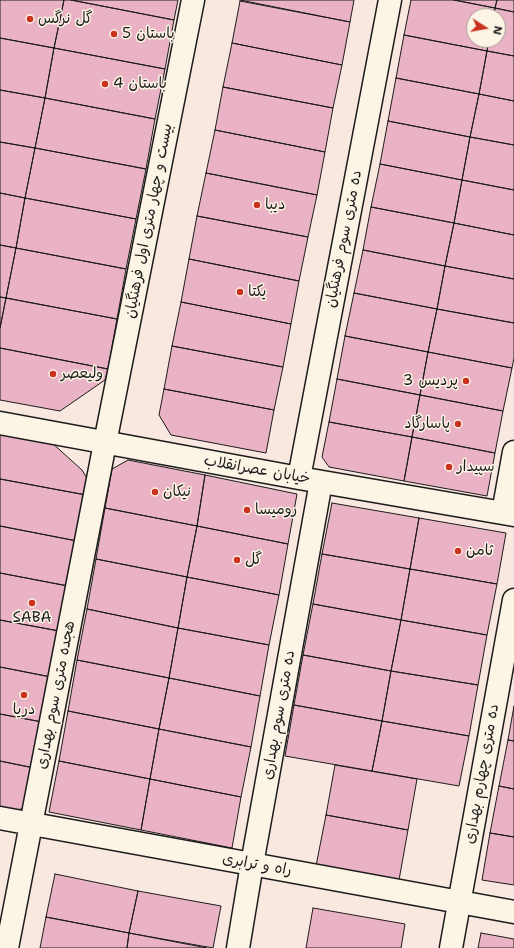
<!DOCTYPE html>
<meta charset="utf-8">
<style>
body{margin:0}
#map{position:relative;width:514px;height:948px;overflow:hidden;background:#f8e8df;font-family:"Shantell Sans",sans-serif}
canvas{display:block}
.north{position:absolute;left:466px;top:8px;width:40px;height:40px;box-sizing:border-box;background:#fcf5e5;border:1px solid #a29e95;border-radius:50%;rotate:101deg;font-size:11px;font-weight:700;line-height:16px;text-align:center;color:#1c1c1c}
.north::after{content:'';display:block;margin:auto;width:14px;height:18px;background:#c8321e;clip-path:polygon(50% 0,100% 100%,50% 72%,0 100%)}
</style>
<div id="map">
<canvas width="514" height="948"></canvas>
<div class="north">N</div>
</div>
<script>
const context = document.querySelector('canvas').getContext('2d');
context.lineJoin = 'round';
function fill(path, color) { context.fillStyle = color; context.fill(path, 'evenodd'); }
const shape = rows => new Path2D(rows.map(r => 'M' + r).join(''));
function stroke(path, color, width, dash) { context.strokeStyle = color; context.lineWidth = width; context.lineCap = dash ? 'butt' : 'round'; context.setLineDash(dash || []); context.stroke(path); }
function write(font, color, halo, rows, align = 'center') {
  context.font = font + ' "Shantell Sans","Playpen Sans Arabic",sans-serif'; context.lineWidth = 3; context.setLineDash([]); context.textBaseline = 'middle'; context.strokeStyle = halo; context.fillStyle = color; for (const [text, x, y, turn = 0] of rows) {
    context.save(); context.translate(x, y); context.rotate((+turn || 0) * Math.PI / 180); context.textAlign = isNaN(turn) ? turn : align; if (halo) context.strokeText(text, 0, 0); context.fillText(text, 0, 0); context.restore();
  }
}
const building = shape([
 [0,0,64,0,54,48,0,38,0,0],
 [64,0,71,0,174,20,165,69,54,48,64,0],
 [71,0,178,0,174,20,71,0],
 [240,0,354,0,350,22,240,0],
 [411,0,454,0,495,8,494,16,474,16,474,40,489,40,487,51,404,35,411,0],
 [454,0,497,0,495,8,454,0],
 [497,0,514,0,514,12,495,8,497,0],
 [240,1,350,22,342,65,232,43,240,1],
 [495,8,514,12,514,56,487,51,489,40,498,40,498,16,494,16,495,8],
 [404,35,487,51,479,94,396,78,404,35],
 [0,38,54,48,45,98,0,90,0,38],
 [232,43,342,65,333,108,223,87,232,43],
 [54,48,165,69,155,119,45,98,54,48],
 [487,51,514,56,514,101,479,94,487,51],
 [396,78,479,94,470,137,388,121,396,78],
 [223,87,333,108,325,152,215,130,223,87],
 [0,90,45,98,35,148,0,142,0,90],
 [479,94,514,101,514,145,470,137,479,94],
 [45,98,155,119,146,169,35,148,45,98],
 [388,121,470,137,462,180,380,164,388,121],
 [215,130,325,152,317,195,206,173,215,130],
 [470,137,514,145,514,190,462,180,470,137],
 [0,142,35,148,25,198,0,193,0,142],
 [35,148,146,169,136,219,25,198,35,148],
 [380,164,462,180,454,223,371,207,380,164],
 [206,173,317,195,308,237,197,216,206,173],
 [462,180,514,190,514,235,454,223,462,180],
 [0,193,25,198,16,248,0,245,0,193],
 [25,198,136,219,126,269,16,248,25,198],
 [371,207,454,223,445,266,363,250,371,207],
 [197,216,308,237,299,281,189,259,197,216],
 [454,223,514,235,514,279,445,266,454,223],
 [0,245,16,248,6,298,0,297,0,245],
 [16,248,126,269,117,319,6,298,16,248],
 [363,250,445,266,437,309,354,293,363,250],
 [189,259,299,281,291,324,181,302,189,259],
 [445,266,514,279,514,323,437,309,445,266],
 [354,293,437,309,428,352,345,336,354,293],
 [0,297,6,298,0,328,0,297],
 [6,298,117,319,108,369,0,348,0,328,6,298],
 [181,302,291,324,283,367,172,346,181,302],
 [437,309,514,323,514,358,512,368,428,352,437,309],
 [345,336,428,352,420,395,337,379,345,336],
 [172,346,283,367,274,410,164,389,172,346],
 [0,348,108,369,105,380,60,411,0,400,0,348],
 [428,352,512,368,503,411,420,395,428,352],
 [337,379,420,395,412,437,329,422,337,379],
 [164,389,274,410,266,453,171,435,159,415,164,389],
 [420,395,503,411,495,453,412,437,420,395],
 [329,422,412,437,404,481,329,467,322,457,329,422],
 [0,432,51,442,82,470,88,480,86,495,0,479,0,432],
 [412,437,495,453,487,496,404,481,412,437],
 [128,460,205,475,197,526,105,508,112,469,128,460],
 [205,475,297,494,288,544,197,526,205,475],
 [0,479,86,495,77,541,0,526,0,479],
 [332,503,419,518,410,569,322,554,332,503],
 [105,508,197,526,187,577,96,559,105,508],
 [419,518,506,533,497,584,410,569,419,518],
 [0,526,77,541,68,586,0,573,0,526],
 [197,526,288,544,279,595,187,577,197,526],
 [322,554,410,569,401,620,313,604,322,554],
 [96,559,187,577,178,628,87,609,96,559],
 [410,569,497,584,487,635,401,620,410,569],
 [0,573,68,586,59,631,0,620,0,573],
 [187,577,279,595,269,645,178,628,187,577],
 [313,604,401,620,391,671,303,655,313,604],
 [87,609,178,628,169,678,77,660,87,609],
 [0,620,59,631,51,677,0,667,0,620],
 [401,620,487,635,478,685,391,671,401,620],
 [178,628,269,645,260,696,169,678,178,628],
 [303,655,391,671,382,721,294,705,303,655],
 [77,660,169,678,159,729,68,711,77,660],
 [0,667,51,677,42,722,0,714,0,667],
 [391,671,478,685,469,736,382,721,391,671],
 [169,678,260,696,251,747,159,729,169,678],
 [294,705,382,721,372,771,285,756,294,705],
 [514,706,514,741,508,740,514,706],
 [68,711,159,729,150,779,59,761,68,711],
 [0,714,42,722,34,768,0,761,0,714],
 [382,721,469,736,459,786,372,771,382,721],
 [159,729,251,747,241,797,150,779,159,729],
 [508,740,514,741,514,789,499,786,508,740],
 [0,761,34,768,27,804,17,812,0,808,0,761],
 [59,761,150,779,141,830,49,812,59,761],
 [335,765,417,779,408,830,326,815,335,765],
 [150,779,241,797,232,848,141,830,150,779],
 [499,786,514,789,514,837,490,833,499,786],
 [326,815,408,830,399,880,316,866,326,815],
 [490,833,514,837,514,885,482,880,490,833],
 [55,874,138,891,129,933,46,917,55,874],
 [138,891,221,906,213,948,129,933,138,891],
 [313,908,405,924,401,948,306,948,313,908],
 [46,917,129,933,127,948,40,948,46,917],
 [129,933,207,948,127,948,129,933],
 [481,933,514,939,514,948,478,948,481,933]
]);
fill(building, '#eab2c5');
stroke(building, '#1c1c1c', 1);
const minor = shape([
 [0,423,299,478,514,515],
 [299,478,390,0],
 [503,513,514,452],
 [0,818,514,912],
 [7,948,105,443,193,0],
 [238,948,252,864,321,482],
 [451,948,514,600]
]);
stroke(minor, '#1c1c1c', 25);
stroke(minor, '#fcf5e5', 22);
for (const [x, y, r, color] of [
 [30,19,4,"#c8321e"],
 [114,34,4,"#c8321e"],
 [105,84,4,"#c8321e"],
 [257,205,4,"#c8321e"],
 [240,292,4,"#c8321e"],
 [53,374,4,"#c8321e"],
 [466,381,4,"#c8321e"],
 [458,424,4,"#c8321e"],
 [449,467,4,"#c8321e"],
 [155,492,4,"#c8321e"],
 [247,510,4,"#c8321e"],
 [458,551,4,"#c8321e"],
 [237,560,4,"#c8321e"],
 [32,603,4,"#c8321e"],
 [24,695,4,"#c8321e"]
]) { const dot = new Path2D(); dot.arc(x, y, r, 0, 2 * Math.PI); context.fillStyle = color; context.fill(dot); stroke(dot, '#fcf5e5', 1.5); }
write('15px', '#1c1c1c', '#fcf5e5', [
 ["گل نرگس",38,19],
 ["باستان 5",122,34],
 ["باستان 4",113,84],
 ["دیبا",265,205],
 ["یکتا",248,292],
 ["ولیعصر",61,374],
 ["پردیس 3",458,381,"right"],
 ["پاسارگاد",450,424,"right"],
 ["سپیدار",457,467],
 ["نیکان",163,492],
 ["رومیسا",255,510],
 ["ثامن",466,551],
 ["گل",245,560],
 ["SABA",32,618,"center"],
 ["دریا",24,710,"center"]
], 'left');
write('15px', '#1c1c1c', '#fcf5e5', [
 ["بیست و چهار متری اول فرهنگیان",149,221,-79],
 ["ده متری سوم فرهنگیان",344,239,-79],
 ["خیابان عصرانقلاب",257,470,10],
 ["هجده متری سوم بهداری",56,695,-79],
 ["ده متری سوم بهداری",279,715,-80],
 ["ده متری چهارم بهداری",482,774,-80],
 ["راه و ترابری",257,865,10]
]);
</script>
